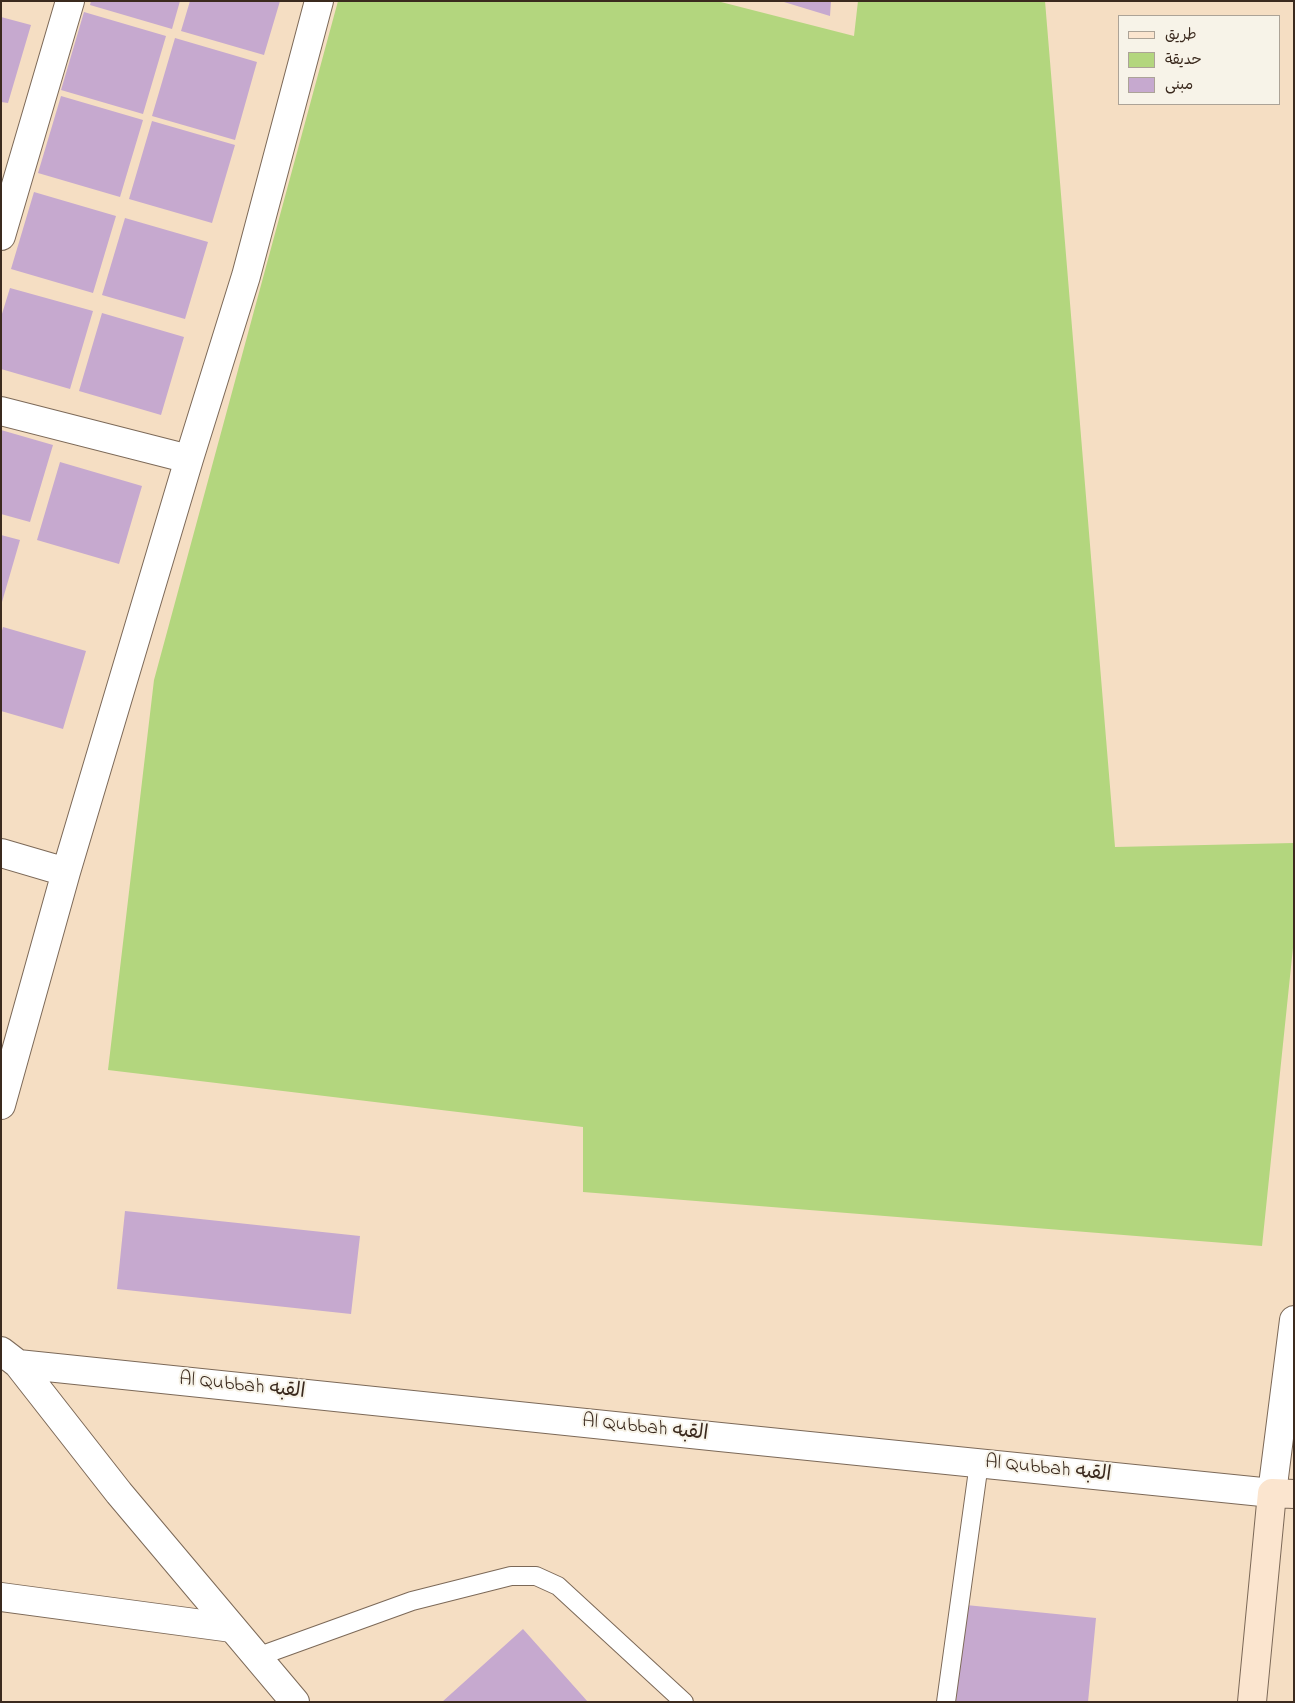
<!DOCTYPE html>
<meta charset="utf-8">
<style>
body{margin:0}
#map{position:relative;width:1295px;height:1703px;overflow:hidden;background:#f5dec3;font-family:"Indie Flower","Playpen Sans Arabic",sans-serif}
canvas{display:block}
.frame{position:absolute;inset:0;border:2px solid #3b2a1e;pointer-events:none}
.legend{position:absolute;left:1118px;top:15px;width:162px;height:90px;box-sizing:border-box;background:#f7f3e8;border:1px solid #aca397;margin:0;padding:6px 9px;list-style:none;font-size:15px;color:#3b2a1e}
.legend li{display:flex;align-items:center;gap:10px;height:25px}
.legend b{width:25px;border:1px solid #aca397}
</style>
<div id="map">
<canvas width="1295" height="1703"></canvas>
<div class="frame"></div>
<ul class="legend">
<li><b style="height:6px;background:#fbe5cf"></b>طريق</li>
<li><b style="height:14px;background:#b3d67e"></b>حديقة</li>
<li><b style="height:14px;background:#c6a9cf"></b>مبنى</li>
</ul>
</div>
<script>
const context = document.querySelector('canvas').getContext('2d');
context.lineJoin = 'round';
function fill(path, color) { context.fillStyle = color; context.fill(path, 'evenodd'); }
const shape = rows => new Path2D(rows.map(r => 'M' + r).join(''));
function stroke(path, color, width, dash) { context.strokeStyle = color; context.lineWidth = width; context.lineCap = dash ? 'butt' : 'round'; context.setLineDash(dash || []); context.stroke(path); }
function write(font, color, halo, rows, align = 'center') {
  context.font = font + ' "Indie Flower","Playpen Sans Arabic",sans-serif'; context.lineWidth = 4; context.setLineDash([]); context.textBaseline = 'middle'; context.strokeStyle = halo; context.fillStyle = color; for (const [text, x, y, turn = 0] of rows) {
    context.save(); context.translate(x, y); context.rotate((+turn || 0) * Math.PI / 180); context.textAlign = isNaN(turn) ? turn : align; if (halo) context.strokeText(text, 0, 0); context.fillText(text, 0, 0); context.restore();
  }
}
fill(shape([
 [338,1,717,1,854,36,858,1,1045,1,1115,847,1294,843,1294,938,1262,1246,583,1192,583,1127,108,1070,154,680]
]), '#b3d67e');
fill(shape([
 [91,1,180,1,172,29,90,5],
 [190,1,280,1,264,55,181,31],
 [831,1,830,16,784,2,784,1],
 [84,12,166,36,143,114,61,90],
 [1,17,31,25,8,103,1,102],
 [175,38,257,62,235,140,152,116],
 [61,96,143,120,120,197,38,173],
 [152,121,235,145,212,223,129,199],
 [34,192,116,216,93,293,11,269],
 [125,218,208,242,185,319,102,295],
 [10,288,93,311,70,389,1,369,1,317],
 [102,313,184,337,161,415,79,391],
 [1,430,53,445,30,522,1,514],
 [60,462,142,486,119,564,37,540],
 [1,535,20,540,2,602,1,602],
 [3,627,86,651,63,729,1,711,1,634],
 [125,1211,360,1236,351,1314,117,1289],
 [966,1605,1096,1618,1088,1702,956,1702],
 [523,1629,588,1702,442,1702]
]), '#c6a9cf');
const service = shape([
 [257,1657,412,1601,511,1576,536,1576,558,1586,684,1702],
 [946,1702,979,1463]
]);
const minor = shape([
 [1,236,70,1],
 [1,411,189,459],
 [1,853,66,872],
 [1,1105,66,872,189,459,246,276,319,1],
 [1272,1493,1294,1320],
 [1,1597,232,1628]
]);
const tertiary = shape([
 [1,1351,18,1364,119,1493,295,1702],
 [18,1364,720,1437,1272,1493]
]);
const secondary = shape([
 [1252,1702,1272,1493,1294,1494]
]);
stroke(service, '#7c6958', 20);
stroke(minor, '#7c6958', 30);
stroke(tertiary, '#7c6958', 30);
stroke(secondary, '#7c6958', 30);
stroke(service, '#fff', 18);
stroke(minor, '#fff', 28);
stroke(tertiary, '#fff', 28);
stroke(secondary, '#fbe5cf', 28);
write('20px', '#3b2a1e', '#f7f3e8', [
 ["Al Qubbah القبه",242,1387,6],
 ["Al Qubbah القبه",645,1429,6],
 ["Al Qubbah القبه",1048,1470,6]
]);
</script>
